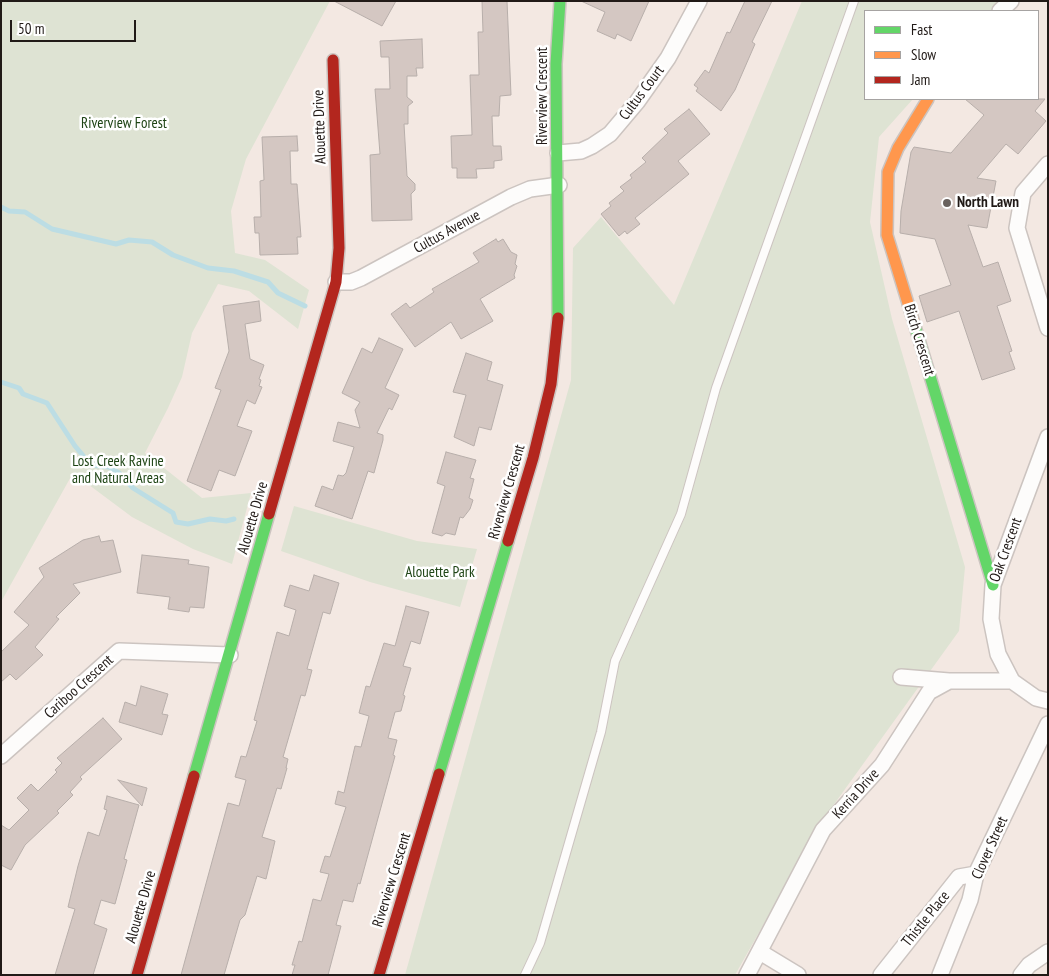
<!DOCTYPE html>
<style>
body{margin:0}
#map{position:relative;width:1049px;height:976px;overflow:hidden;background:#f3e8e2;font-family:"PT Sans Narrow",sans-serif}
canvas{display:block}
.frame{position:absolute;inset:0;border:2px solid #211a17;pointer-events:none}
.legend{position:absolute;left:864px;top:10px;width:175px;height:90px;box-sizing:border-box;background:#fff;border:1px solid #a6a3a2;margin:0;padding:6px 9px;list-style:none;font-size:15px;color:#211a17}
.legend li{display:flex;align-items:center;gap:10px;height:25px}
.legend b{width:25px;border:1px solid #a6a3a2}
.scale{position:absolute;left:10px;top:20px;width:126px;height:22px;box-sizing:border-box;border:2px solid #211a17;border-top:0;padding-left:6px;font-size:15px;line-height:18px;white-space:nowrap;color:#211a17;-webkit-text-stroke:4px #fff;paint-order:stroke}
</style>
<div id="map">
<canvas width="1049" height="976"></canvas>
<div class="frame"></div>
<ul class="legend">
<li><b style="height:6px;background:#63d668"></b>Fast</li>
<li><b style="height:6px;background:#ff974d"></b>Slow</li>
<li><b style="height:6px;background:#b3261e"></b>Jam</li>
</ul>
<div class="scale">50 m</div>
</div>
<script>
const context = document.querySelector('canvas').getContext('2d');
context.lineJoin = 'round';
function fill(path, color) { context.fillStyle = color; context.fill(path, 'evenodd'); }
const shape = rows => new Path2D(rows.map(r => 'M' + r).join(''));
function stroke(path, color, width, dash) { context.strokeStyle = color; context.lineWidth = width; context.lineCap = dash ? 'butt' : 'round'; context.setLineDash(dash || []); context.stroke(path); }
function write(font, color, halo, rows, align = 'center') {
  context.font = font + ' "PT Sans Narrow",sans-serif'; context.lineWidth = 5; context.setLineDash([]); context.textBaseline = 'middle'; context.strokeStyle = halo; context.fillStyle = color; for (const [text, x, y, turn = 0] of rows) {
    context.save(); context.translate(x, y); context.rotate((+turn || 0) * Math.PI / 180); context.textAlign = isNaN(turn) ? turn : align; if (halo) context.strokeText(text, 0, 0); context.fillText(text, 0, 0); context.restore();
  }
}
fill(shape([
 [1,1,330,1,246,159,231,211,235,253,265,260,309,290,298,329,249,291,218,284,192,333,182,377,168,408,145,453,202,498,251,493,232,564,193,549,132,517,73,473,1,602],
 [802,1,1004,1,991,11,865,11,865,99,913,99,879,137,870,222,892,319,965,567,959,631,822,821,735,975,405,975,571,380,573,248,601,217,674,305],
 [294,506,417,541,477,549,460,607,370,582,281,551]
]), '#dee3d3');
stroke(shape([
 [1,207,9,211,25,212,52,229,116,244,129,240,152,242,173,255,208,268,234,271,268,282,278,293,305,306],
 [1,382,19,388,23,394,47,403,75,446,91,465,109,467,119,473,133,488,173,513,176,522,188,524,210,519,226,521,234,519]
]), '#bcdde4', 5);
const building = shape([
 [334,1,396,1,382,26,334,1],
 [482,1,507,1,511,95,500,96,499,116,492,116,493,146,501,146,502,160,494,161,494,168,476,169,477,178,457,178,457,168,452,168,451,136,472,135,470,75,479,75,478,32,483,32,482,1],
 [581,1,649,1,631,41,617,34,615,39,597,31,605,12,581,1],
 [745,1,772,1,752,42,755,44,735,90,721,111,696,91,698,88,694,85,705,70,709,73,727,32,730,33,745,1],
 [422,39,423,68,416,68,417,76,407,76,407,97,413,102,408,106,408,124,404,124,407,176,415,184,415,190,411,194,412,220,372,221,370,155,380,154,375,89,390,89,389,57,381,57,380,41,422,39],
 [965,99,1045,99,1035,111,1046,121,1018,154,1006,144,977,178,996,181,987,228,968,225,983,267,998,262,1011,301,997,306,1012,351,1009,352,1015,369,982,380,959,311,927,322,919,296,951,285,935,239,900,233,901,211,911,152,914,147,951,153,984,115,965,99],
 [689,109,710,134,678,161,689,174,635,218,640,224,627,234,625,231,619,236,601,214,611,206,609,203,624,191,620,187,632,178,630,175,646,162,642,158,668,133,664,129,689,109],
 [297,136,298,151,290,151,291,184,297,184,301,237,297,237,298,254,260,255,259,233,255,233,254,217,261,217,260,181,264,180,262,137,297,136],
 [496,239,498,242,503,239,511,252,517,255,515,264,517,266,514,275,515,278,480,299,493,321,461,339,451,322,415,347,391,314,406,303,410,308,434,292,432,289,479,262,473,253,496,239],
 [259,301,261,321,245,324,250,359,264,365,259,379,261,380,259,386,262,387,255,404,247,400,237,426,252,431,235,476,219,470,211,491,187,481,221,390,215,388,229,351,223,306,259,301],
 [379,338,403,349,385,388,399,395,392,410,389,408,377,433,383,435,383,440,374,473,368,471,352,519,315,506,322,486,333,490,338,475,343,476,346,473,354,447,333,441,338,422,360,428,355,410,360,402,342,393,362,348,372,353,379,338],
 [466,353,492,362,487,380,503,385,491,430,479,427,474,446,454,437,466,395,453,392,466,353],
 [446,452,476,460,470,478,474,479,469,498,473,500,470,509,463,518,460,517,455,535,446,533,442,536,432,533,445,486,437,483,446,452],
 [99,536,101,542,113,540,121,572,73,584,80,593,56,617,59,619,35,647,43,655,16,680,10,674,1,682,1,652,29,625,14,612,44,577,39,568,83,540,99,536],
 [142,555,189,560,188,564,209,567,204,608,190,607,189,612,168,609,170,597,137,593,142,555],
 [314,575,339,583,330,614,323,612,307,669,312,670,305,696,301,695,283,757,288,759,286,768,287,768,281,789,277,788,262,837,275,841,266,879,257,876,245,915,240,920,224,975,181,975,228,803,239,806,246,780,235,777,241,756,246,757,257,721,254,720,277,632,289,636,296,610,284,606,290,585,309,591,314,575],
 [406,606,429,612,420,644,411,641,403,666,411,668,403,695,405,696,401,711,395,712,388,738,397,740,393,755,395,756,360,884,358,883,353,902,343,900,336,925,341,926,328,975,292,975,295,965,292,965,299,941,302,942,313,899,321,901,329,874,320,872,325,856,330,857,346,807,335,804,338,791,344,793,355,746,361,747,369,716,359,713,366,686,370,687,384,643,395,646,406,606],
 [141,686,168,694,162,714,168,715,162,735,119,722,125,702,136,706,141,686],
 [103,718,122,739,80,777,82,779,70,792,73,795,57,811,59,813,25,845,11,870,1,865,1,825,9,830,29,810,17,798,31,784,38,791,57,772,55,770,62,763,57,758,103,718],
 [118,780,147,788,142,806,118,780],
 [107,796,139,805,124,859,127,860,115,904,101,900,94,924,107,929,93,975,55,975,75,909,68,907,78,866,88,832,99,836,107,810,104,809,107,796]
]);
fill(building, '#d4c7c2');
stroke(building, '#b7aeaa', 1);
const lane = shape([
 [525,975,540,943,601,732,615,661,681,514,716,388,854,1]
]);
const street = shape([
 [1000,11,1011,1],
 [558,153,581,151,592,146,610,134,637,102,668,58,699,1],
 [1048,164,1023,193,1017,228,1048,328],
 [336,282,351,282,361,278,511,197,530,189,559,185],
 [1048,437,993,585,991,619,998,654,1012,681,1036,698,1048,701],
 [901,677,949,681],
 [1,756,119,651,230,655],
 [760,952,798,975],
 [747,975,823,830,882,765,929,692,949,681,1012,681],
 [881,975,959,877,976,874],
 [940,975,970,900,976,874,1048,724],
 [1021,975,1029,965,1048,952]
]);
const fast = shape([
 [558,318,556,64,560,1],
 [914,323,993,585],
 [439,774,508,541],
 [194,776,269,514]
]);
const slow = shape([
 [914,323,887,235,888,172,898,148,928,99]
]);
const jam = shape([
 [269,514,336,282,339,248,333,60],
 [508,541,533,458,551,384,558,318],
 [137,975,194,776],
 [379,975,439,774]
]);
stroke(lane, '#ccc4c0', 10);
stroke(street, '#ccc4c0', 18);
stroke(fast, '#ccc4c0', 14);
stroke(slow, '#ccc4c0', 14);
stroke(jam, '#ccc4c0', 14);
stroke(lane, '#fdfcfb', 8);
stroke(street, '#fdfcfb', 15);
stroke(fast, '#63d668', 11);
stroke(slow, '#ff974d', 11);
stroke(jam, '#b3261e', 11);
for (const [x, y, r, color] of [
 [947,203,5,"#6a625e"]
]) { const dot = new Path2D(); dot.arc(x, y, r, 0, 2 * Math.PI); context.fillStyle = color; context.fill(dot); stroke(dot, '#fff', 2); }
write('15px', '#211a17', '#fff', [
 ["Cultus Court",642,93,-53],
 ["Riverview Crescent",543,96,-90],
 ["Alouette Drive",320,127,-92],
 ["Cultus Avenue",447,232,-29],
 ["Birch Crescent",919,340,73],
 ["Riverview Crescent",507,492,-74],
 ["Alouette Drive",253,518,-74],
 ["Oak Crescent",1006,550,-70],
 ["Cariboo Crescent",79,687,-42],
 ["Kerria Drive",856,794,-48],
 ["Clover Street",990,848,-66],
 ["Riverview Crescent",392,880,-73],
 ["Alouette Drive",141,907,-74],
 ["Thistle Place",926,919,-51]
]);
write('15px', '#1e4415', '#fff', [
 ["Riverview Forest",124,124],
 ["Lost Creek Ravine",118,462],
 ["and Natural Areas",118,479],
 ["Alouette Park",440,573]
]);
write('bold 15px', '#211a17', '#fff', [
 ["North Lawn",957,203]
], 'left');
</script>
